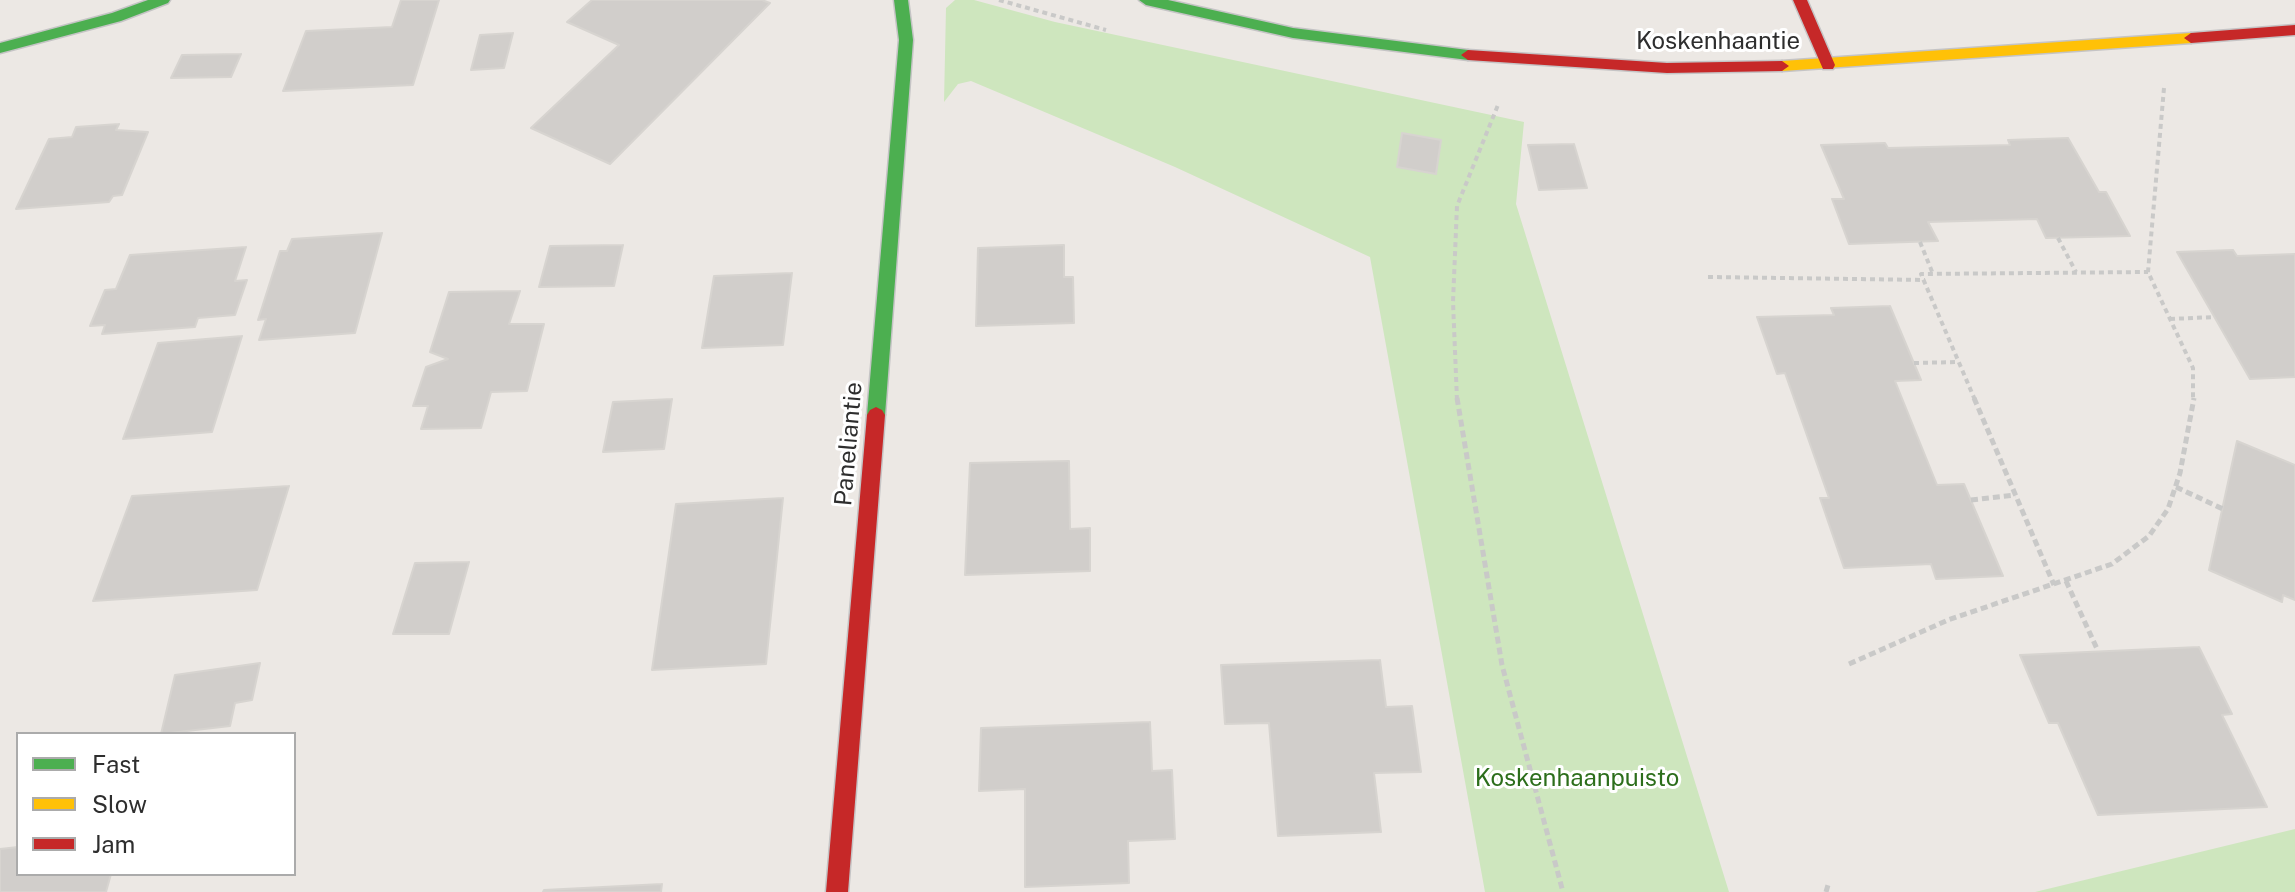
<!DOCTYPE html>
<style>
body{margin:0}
#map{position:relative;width:2295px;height:892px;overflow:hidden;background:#ece8e4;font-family:"Public Sans",sans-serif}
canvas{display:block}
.legend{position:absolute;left:16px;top:732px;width:280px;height:144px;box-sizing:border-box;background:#fff;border:2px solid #ababab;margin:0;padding:10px 14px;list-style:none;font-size:24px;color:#2e2e2e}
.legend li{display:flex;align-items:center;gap:16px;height:40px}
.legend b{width:40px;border:2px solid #ababab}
</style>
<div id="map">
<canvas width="2295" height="892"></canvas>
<ul class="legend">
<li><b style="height:10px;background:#4caf50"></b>Fast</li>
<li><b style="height:10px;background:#ffc107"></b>Slow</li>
<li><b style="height:10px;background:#c62828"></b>Jam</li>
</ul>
</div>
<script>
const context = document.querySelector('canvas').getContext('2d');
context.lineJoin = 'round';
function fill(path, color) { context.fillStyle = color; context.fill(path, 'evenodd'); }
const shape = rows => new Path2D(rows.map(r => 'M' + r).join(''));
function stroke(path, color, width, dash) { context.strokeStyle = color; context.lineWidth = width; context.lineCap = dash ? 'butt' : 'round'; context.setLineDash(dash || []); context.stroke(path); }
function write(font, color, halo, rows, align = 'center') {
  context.font = font + ' "Public Sans",sans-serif'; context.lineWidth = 6; context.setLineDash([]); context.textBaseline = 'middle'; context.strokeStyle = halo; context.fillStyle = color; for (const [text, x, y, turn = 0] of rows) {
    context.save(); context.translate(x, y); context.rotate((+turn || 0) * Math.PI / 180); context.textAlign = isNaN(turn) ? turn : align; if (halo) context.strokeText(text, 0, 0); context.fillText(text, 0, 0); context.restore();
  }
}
fill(shape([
 [955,0,974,0,1055,22,1524,122,1516,204,1729,892,1485,892,1370,257,1175,167,971,81,958,84,944,102,946,8],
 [2295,829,2295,892,2035,892]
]), '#cee6be');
const building = shape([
 [401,0,439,0,413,85,283,91,306,31,392,27,401,0],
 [592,0,762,0,770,3,610,164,531,128,619,45,567,22,592,0],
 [513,33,504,68,471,70,480,35,513,33],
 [241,54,231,77,171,78,182,55,241,54],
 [119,124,116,130,148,132,122,195,113,196,109,202,16,209,49,139,72,137,76,127,119,124],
 [1402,133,1441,140,1436,174,1397,167,1402,133],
 [2068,138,2099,192,2106,192,2130,236,2046,238,2037,219,1928,222,1938,241,1849,244,1832,199,1844,199,1821,145,1885,143,1888,148,2010,145,2008,140,2068,138],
 [1574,144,1587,188,1539,190,1528,145,1574,144],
 [382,233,355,333,259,340,266,319,258,320,280,251,287,251,292,239,382,233],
 [623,245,614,286,539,287,550,246,623,245],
 [1064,245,1064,277,1073,277,1074,323,976,326,978,248,1064,245],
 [246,247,235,281,247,280,235,315,198,318,195,327,102,334,105,325,90,326,105,290,116,289,130,255,246,247],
 [2233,250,2237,256,2295,254,2295,377,2250,379,2177,252,2233,250],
 [792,273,783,345,702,348,714,276,792,273],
 [520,291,509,324,544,324,527,391,491,392,481,428,421,429,428,406,413,406,426,367,448,359,430,352,449,292,520,291],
 [1890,306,1921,380,1895,381,1937,485,1964,484,2003,576,1936,579,1931,564,1844,568,1820,498,1829,498,1785,373,1777,374,1757,317,1834,315,1831,308,1890,306],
 [242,336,212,432,123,439,158,343,242,336],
 [672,399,664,449,603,452,613,402,672,399],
 [2237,441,2295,465,2295,600,2283,595,2282,602,2209,570,2237,441],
 [1069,461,1070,529,1090,528,1090,571,965,575,970,463,1069,461],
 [289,486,257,590,93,601,132,496,289,486],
 [783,498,766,664,652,670,676,504,783,498],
 [469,562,449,634,393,634,415,563,469,562],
 [2199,647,2232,714,2222,715,2267,807,2098,815,2058,723,2049,723,2020,655,2199,647],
 [1380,660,1386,707,1412,706,1421,772,1374,773,1381,832,1278,836,1269,723,1225,724,1221,665,1380,660],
 [260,663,252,700,235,703,230,726,161,734,175,675,260,663],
 [1150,722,1152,771,1172,770,1175,839,1128,841,1129,883,1025,887,1025,789,979,791,981,728,1150,722],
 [18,847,18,874,111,874,106,892,0,892,0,849,18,847],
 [662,884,661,892,543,892,544,890,662,884]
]);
fill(building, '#d1cecb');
stroke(building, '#d7d4d0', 2);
const fast = shape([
 [148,0,170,0,168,3,121,21,0,53,0,43,112,13,148,0],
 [894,0,908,0,913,40,885,415,882,420,876,423,870,420,867,415,899,40,894,0],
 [1139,0,1168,0,1293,28,1468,50,1475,55,1468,60,1293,38,1146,5,1139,0]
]);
const slow = shape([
 [2191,33,2198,38,2191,43,1782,71,1775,66,1782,61,2191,33]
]);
const jam = shape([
 [1793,0,1807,0,1835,65,1833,69,1823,69,1793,0],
 [2295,25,2295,35,2191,43,2184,38,2191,33,2295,25],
 [1468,50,1667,63,1782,61,1789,66,1782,71,1667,73,1468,60,1461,55,1468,50],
 [876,407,882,410,885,415,848,892,826,892,867,415,870,410,876,407]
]);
stroke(fast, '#c5c4c5', 3);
stroke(slow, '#c5c4c5', 3);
stroke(jam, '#c5c4c5', 3);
stroke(shape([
 [999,0,1106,30],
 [2164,88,2148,272,2193,368,2193,400],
 [2058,238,2076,272],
 [1920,242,1933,274],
 [1708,277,1925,280],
 [2170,319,2215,317],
 [1914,363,1959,362],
 [1457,400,1453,302,1457,206,1498,105],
 [1975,400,1921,274,2148,272]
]), '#c9c9c8', 4, [5, 4]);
stroke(shape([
 [1457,398,1502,665,1563,892],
 [1974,398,2054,585],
 [2176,487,2223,509],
 [1971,500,2015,495],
 [2066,581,2098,651],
 [1849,664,1948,620,2112,564,2149,536,2168,509,2180,473,2194,398],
 [1826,892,1828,885]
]), '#c9c9c8', 5, [7, 4]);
fill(fast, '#4caf50');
fill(slow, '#ffc107');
fill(jam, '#c62828');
write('24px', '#2e2e2e', '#fff', [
 ["Koskenhaantie",1718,42],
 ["Paneliantie",849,444,-85]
]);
write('24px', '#2c6e1b', '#fff', [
 ["Koskenhaanpuisto",1577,779]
]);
</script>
